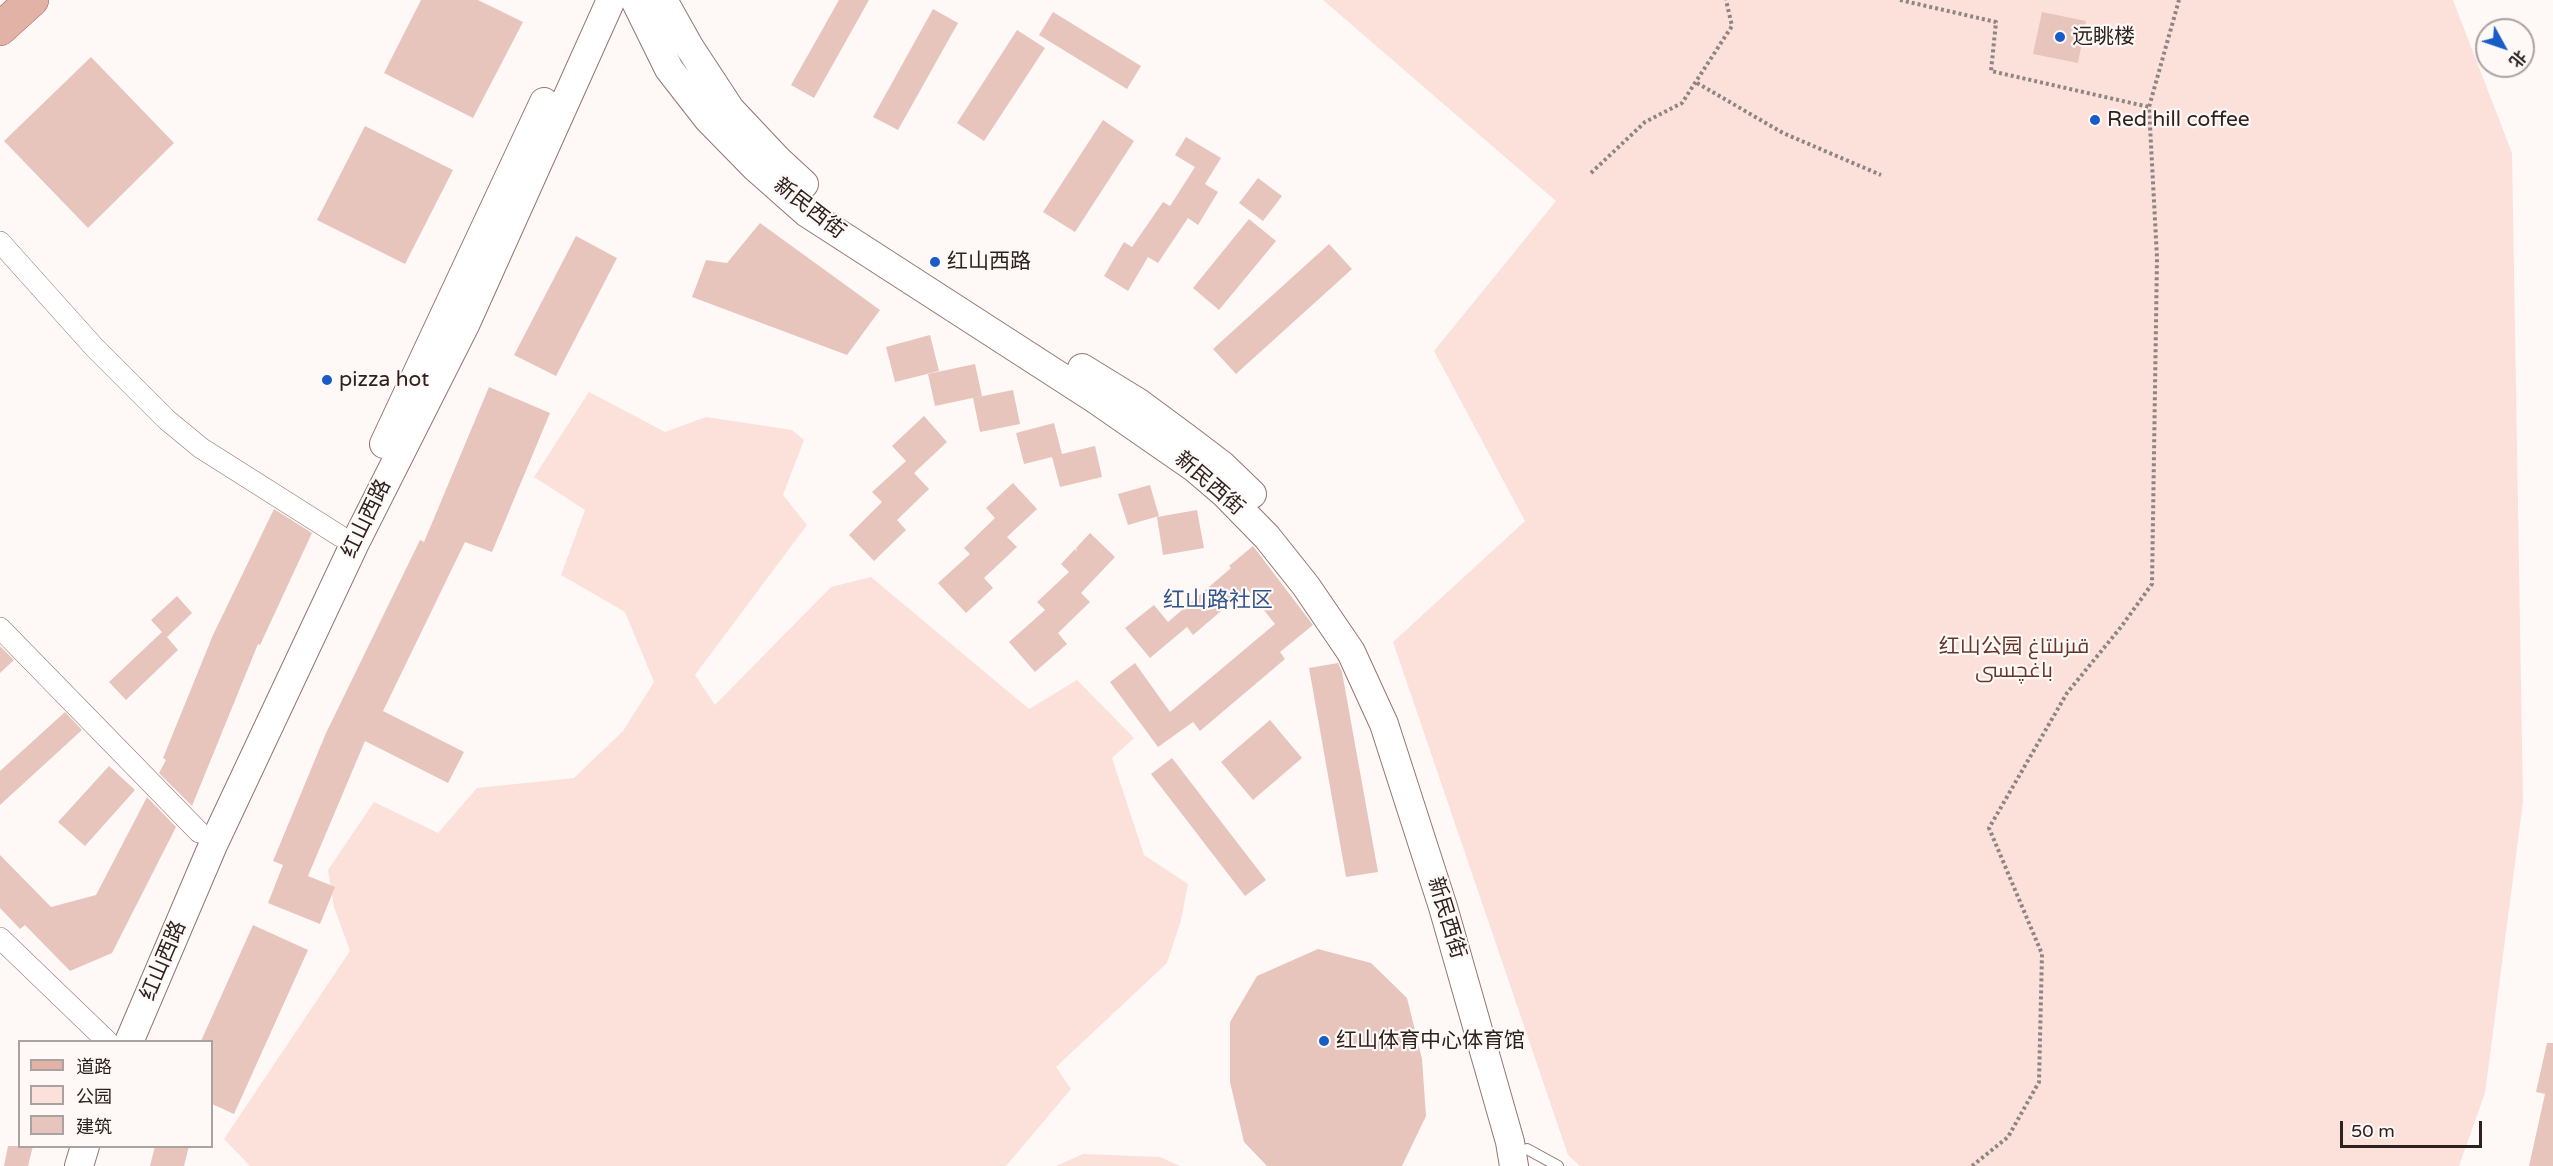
<!DOCTYPE html>
<meta charset="utf-8">
<style>
body{margin:0}
#map{position:relative;width:2553px;height:1166px;overflow:hidden;background:#fef8f6;font-family:"Varela Round","Noto Sans SC",sans-serif}
canvas{display:block}
.legend{position:absolute;left:18px;top:1040px;width:195px;height:108px;box-sizing:border-box;background:#fef8f6;border:2px solid #aaa2a0;margin:0;padding:8px 10px;list-style:none;font-size:18px;color:#2d221f}
.legend li{display:flex;align-items:center;gap:12px;height:30px}
.legend b{width:30px;border:2px solid #aaa2a0}
.north{position:absolute;left:2475px;top:18px;width:60px;height:60px;box-sizing:border-box;background:#fef8f6;border:2px solid #aaa2a0;border-radius:50%;rotate:130deg;font-size:16px;font-weight:700;line-height:24px;text-align:center;color:#2d221f}
.north::after{content:'';display:block;margin:auto;width:21px;height:27px;background:#175cc7;clip-path:polygon(50% 0,100% 100%,50% 72%,0 100%)}
.scale{position:absolute;left:2340px;top:1121px;width:142px;height:27px;box-sizing:border-box;border:3px solid #2d221f;border-top:0;padding-left:8px;font-size:18px;line-height:21px;white-space:nowrap;color:#2d221f;-webkit-text-stroke:4px #fef8f6;paint-order:stroke}
</style>
<div id="map">
<canvas width="2553" height="1166"></canvas>
<ul class="legend">
<li><b style="height:8px;background:#e2b2a6"></b>道路</li>
<li><b style="height:16px;background:#fbe1da"></b>公园</li>
<li><b style="height:16px;background:#e8c5bc"></b>建筑</li>
</ul>
<div class="north">北</div>
<div class="scale">50 m</div>
</div>
<script>
const context = document.querySelector('canvas').getContext('2d');
context.lineJoin = 'round';
function fill(path, color) { context.fillStyle = color; context.fill(path, 'evenodd'); }
const shape = rows => new Path2D(rows.map(r => 'M' + r).join(''));
function stroke(path, color, width, dash) { context.strokeStyle = color; context.lineWidth = width; context.lineCap = dash ? 'butt' : 'round'; context.setLineDash(dash || []); context.stroke(path); }
function write(font, color, halo, rows, align = 'center') {
  context.font = font + ' "Varela Round",Cairo,"Noto Sans SC",sans-serif'; context.lineWidth = 4.5; context.setLineDash([]); context.textBaseline = 'middle'; context.strokeStyle = halo; context.fillStyle = color; for (const [text, x, y, turn = 0] of rows) {
    context.save(); context.translate(x, y); context.rotate((+turn || 0) * Math.PI / 180); context.textAlign = isNaN(turn) ? turn : align; if (halo) context.strokeText(text, 0, 0); context.fillText(text, 0, 0); context.restore();
  }
}
fill(shape([
 [1323,0,2453,0,2512,153,2523,802,2485,1093,2459,1166,1580,1166,1568,1155,1393,642,1525,521,1434,351,1556,201],
 [589,392,665,432,706,417,792,430,804,440,783,495,807,525,695,675,715,705,831,587,871,577,1029,709,1077,680,1134,738,1112,758,1144,855,1188,884,1181,920,1167,963,1056,1067,1071,1089,1006,1166,250,1166,224,1139,350,951,334,907,328,870,374,802,438,833,477,788,574,778,623,731,654,682,625,612,561,575,585,510,534,477],
 [1083,1154,1160,1157,1180,1166,1056,1166]
]), '#fbe1da');
fill(shape([
 [421,0,478,0,523,22,473,118,384,73],
 [839,0,869,0,814,98,791,85],
 [933,9,958,23,898,130,873,117],
 [1053,12,1141,66,1127,89,1039,35],
 [2042,12,2086,21,2078,63,2033,54],
 [1017,30,1045,48,984,141,957,123],
 [91,57,174,143,88,228,4,141],
 [1103,120,1134,141,1075,232,1043,212],
 [365,126,453,170,405,264,317,220],
 [1186,137,1221,158,1205,184,1218,192,1198,225,1188,218,1158,263,1148,257,1128,291,1104,276,1124,242,1132,247,1163,202,1170,206,1195,167,1175,155],
 [1258,178,1282,196,1263,221,1239,203],
 [1249,219,1276,241,1219,310,1193,288],
 [760,223,880,310,847,355,692,297,706,260,727,263],
 [576,236,617,258,556,376,514,355],
 [1329,244,1352,269,1236,374,1213,349],
 [930,335,939,371,895,382,886,347],
 [975,364,982,396,935,406,928,374],
 [489,387,550,413,492,552,465,542,383,711,464,752,448,783,365,741,308,876,335,887,320,924,268,903,283,865,273,861,326,733,420,540,424,542],
 [1013,390,1020,424,980,432,973,398],
 [924,416,947,442,914,473,929,489,897,520,906,530,874,561,849,535,882,502,872,492,906,461,892,446],
 [1054,423,1062,454,1095,446,1102,477,1060,487,1052,457,1024,464,1016,433],
 [1013,483,1037,509,1007,537,1017,547,984,578,993,588,966,613,938,583,970,554,964,548,995,518,986,508],
 [1150,485,1159,516,1128,525,1118,494],
 [274,509,312,533,260,645,258,644,192,806,159,773,166,760,163,758,213,635],
 [1197,510,1204,548,1163,555,1157,517],
 [1090,533,1115,557,1081,593,1090,602,1058,633,1067,644,1035,672,1009,642,1045,610,1037,602,1069,572,1061,564,1075,549,1077,552,1076,548],
 [1253,546,1313,625,1280,652,1285,659,1200,731,1193,722,1158,747,1110,682,1135,663,1170,712,1275,624,1247,589,1193,635,1187,627,1150,658,1125,628,1154,605,1168,622,1231,568,1229,566],
 [177,596,192,613,167,637,178,650,126,700,109,682,162,632,151,620],
 [0,646,14,660,0,673],
 [1338,663,1342,672,1378,872,1346,877,1309,668],
 [65,712,82,730,0,805,0,771],
 [1270,720,1302,758,1253,800,1221,762],
 [1172,758,1266,880,1245,896,1151,774],
 [109,766,135,790,85,846,58,822],
 [147,797,176,827,112,953,70,971,25,925,20,929,0,908,0,855,51,907,96,895],
 [253,925,308,950,234,1114,212,1104,212,1041,201,1041],
 [1318,949,1371,963,1407,998,1422,1059,1426,1116,1402,1166,1267,1166,1244,1142,1230,1082,1230,1022,1257,976],
 [2547,1043,2553,1043,2553,1166,2529,1166,2545,1094,2536,1092],
 [8,1146,33,1146,28,1166,4,1166],
 [155,1146,189,1146,184,1166,150,1166]
]), '#e8c5bc');
const service = shape([
 [1527,1149,1558,1166]
]);
const minor = shape([
 [0,242,94,347,167,420,201,448,340,536],
 [0,628,199,832],
 [0,938,108,1042]
]);
const secondary = shape([
 [635,0,669,69,708,119,755,167,807,213,1095,399,1196,469,1224,493,1267,537,1306,586,1351,652,1384,724,1443,907,1510,1142,1514,1166],
 [663,0,690,48,730,109,778,160,804,184],
 [1082,368,1139,403,1185,437,1223,466,1252,494],
 [384,444,544,102],
 [129,1042,213,845,354,545,465,325,611,0],
 [79,1166,85,1146]
]);
const primary = shape([
 [0,29,32,0]
]);
stroke(service, '#93766f', 12);
stroke(minor, '#93766f', 22);
stroke(secondary, '#93766f', 30);
stroke(primary, '#965e50', 34);
stroke(shape([
 [1900,0,1996,22,1991,71,2149,107],
 [1697,83,1783,133,1881,175],
 [1591,173,1645,122,1682,103,1732,26,1726,0],
 [1972,1166,2008,1137,2039,1082,2042,954,1989,828,2067,693,2121,627,2152,584,2157,258,2149,107,2179,0]
]), '#8e8582', 4, [3, 3]);
stroke(service, '#fff', 10);
stroke(minor, '#fff', 21);
stroke(secondary, '#fff', 28);
stroke(primary, '#e2b2a6', 33);
for (const [x, y, r, color] of [
 [2060,37,6,"#175cc7"],
 [2095,120,6,"#175cc7"],
 [935,262,6,"#175cc7"],
 [327,380,6,"#175cc7"],
 [1324,1041,6,"#175cc7"]
]) { const dot = new Path2D(); dot.arc(x, y, r, 0, 2 * Math.PI); context.fillStyle = color; context.fill(dot); stroke(dot, '#fef8f6', 2); }
write('21px', '#2d221f', '#fef8f6', [
 ["远眺楼",2072,37],
 ["Red hill coffee",2107,120],
 ["红山西路",947,262],
 ["pizza hot",339,380],
 ["红山体育中心体育馆",1336,1041]
], 'left');
write('21px', '#2d221f', '#fef8f6', [
 ["新民西街",809,209,38],
 ["新民西街",1209,484,41],
 ["红山西路",367,519,-64],
 ["新民西街",1446,918,73],
 ["红山西路",164,961,-67]
]);
write('21px', '#66362b', '#fef8f6', [
 ["红山公园 قىزىلتاغ",2014,647],
 ["باغچىسى",2014,671]
]);
write('22px', '#32548c', '#fef8f6', [
 ["红山路社区",1218,601]
]);
</script>
